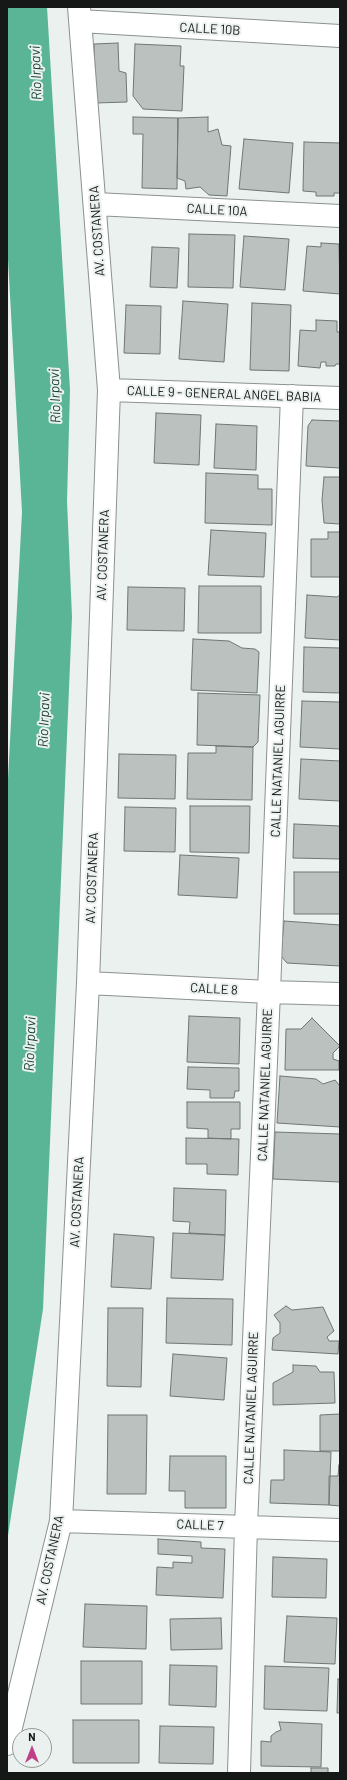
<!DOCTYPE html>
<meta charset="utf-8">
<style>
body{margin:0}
#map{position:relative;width:347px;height:1780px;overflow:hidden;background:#eaf1ee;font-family:Barlow,sans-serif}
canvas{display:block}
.frame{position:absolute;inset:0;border:8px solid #161817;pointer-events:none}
.north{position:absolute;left:12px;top:1728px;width:40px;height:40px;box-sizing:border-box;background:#eaf1ee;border:1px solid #959a98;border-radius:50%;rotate:0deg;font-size:11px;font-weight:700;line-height:16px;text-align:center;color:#161817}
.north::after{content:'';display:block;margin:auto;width:14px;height:18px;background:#bf3f89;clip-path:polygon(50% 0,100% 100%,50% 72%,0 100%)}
</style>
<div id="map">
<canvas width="347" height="1780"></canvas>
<div class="frame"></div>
<div class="north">N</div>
</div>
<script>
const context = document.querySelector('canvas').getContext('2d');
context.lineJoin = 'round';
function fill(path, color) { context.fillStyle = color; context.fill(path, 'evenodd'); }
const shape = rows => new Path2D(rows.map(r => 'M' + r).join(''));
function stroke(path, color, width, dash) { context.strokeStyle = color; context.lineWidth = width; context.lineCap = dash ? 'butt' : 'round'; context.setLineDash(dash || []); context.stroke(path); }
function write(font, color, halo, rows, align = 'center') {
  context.font = font + ' Barlow,sans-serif'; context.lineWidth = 4; context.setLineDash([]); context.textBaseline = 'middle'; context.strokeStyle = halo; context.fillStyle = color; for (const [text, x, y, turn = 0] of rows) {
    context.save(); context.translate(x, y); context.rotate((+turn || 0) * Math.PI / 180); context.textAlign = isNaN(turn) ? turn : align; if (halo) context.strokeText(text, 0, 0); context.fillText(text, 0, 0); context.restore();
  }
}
fill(shape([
 [7,7,47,7,70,390,67,501,72,617,43,1309,7,1542,7,798,22,512,7,241]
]), '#5ab596');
const building = shape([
 [118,43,119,71,126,73,127,102,96,103,94,44,118,43],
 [135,44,181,46,180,66,184,66,182,111,143,109,133,96,135,44],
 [133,117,178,118,177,189,142,188,143,134,133,134,133,117],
 [208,117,208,132,218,129,222,145,231,146,227,196,209,195,200,187,186,189,185,181,177,178,178,118,208,117],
 [244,139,293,143,289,193,239,189,244,139],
 [304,142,340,143,340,193,334,193,334,196,316,196,316,192,303,191,304,142],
 [189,234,235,235,233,288,188,287,189,234],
 [244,236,289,239,285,290,240,287,244,236],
 [321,243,339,244,340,294,303,291,307,246,321,247,321,243],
 [152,247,179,248,177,288,150,287,152,247],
 [183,301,228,304,224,362,179,359,183,301],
 [252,303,291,305,289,371,250,370,252,303],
 [126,305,161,306,160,354,124,353,126,305],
 [316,320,337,321,337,332,340,332,340,364,336,364,335,366,326,366,326,362,321,362,320,368,298,366,300,330,316,331,316,320],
 [156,413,201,415,199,465,154,463,156,413],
 [312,420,340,421,340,468,306,466,308,426,312,420],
 [216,424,257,426,256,470,214,468,216,424],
 [206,473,258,475,258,489,272,489,272,525,205,523,206,473],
 [324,477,340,477,340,524,324,523,322,500,324,477],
 [211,530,266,533,264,577,208,575,211,530],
 [328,532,340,532,340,577,311,577,311,539,328,539,328,532],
 [199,586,261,586,261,633,198,633,199,586],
 [128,587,185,588,184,631,127,630,128,587],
 [307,595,337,597,340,595,340,640,305,638,307,595],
 [193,639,229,641,242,648,255,649,259,652,257,693,191,690,193,639],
 [304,647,340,648,340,693,303,692,304,647],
 [198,693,260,695,258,742,253,747,197,745,198,693],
 [302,701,340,702,340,749,300,747,302,701],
 [216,746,253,747,252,800,187,799,188,753,216,753,216,746],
 [119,754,176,755,175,799,118,798,119,754],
 [301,759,340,761,340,801,299,799,301,759],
 [190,806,250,806,249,853,190,852,190,806],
 [125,807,176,808,175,852,124,851,125,807],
 [294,824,340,826,340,859,293,858,294,824],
 [180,855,239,858,237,898,178,895,180,855],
 [294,872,340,872,340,914,294,914,294,872],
 [284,921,340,925,340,966,287,963,281,956,284,921],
 [189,1016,240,1018,239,1064,187,1062,189,1016],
 [312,1018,340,1046,333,1053,333,1059,339,1061,339,1070,285,1070,286,1029,301,1029,312,1018],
 [188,1067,239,1068,239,1091,235,1091,234,1098,210,1098,210,1090,187,1089,188,1067],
 [280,1076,316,1079,323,1084,335,1080,340,1086,340,1127,277,1123,280,1076],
 [187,1102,240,1102,240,1129,231,1129,231,1139,208,1138,208,1129,187,1128,187,1102],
 [275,1132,340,1134,340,1182,273,1179,275,1132],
 [186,1138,239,1139,238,1175,207,1174,207,1164,186,1164,186,1138],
 [174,1188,226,1190,225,1235,189,1233,190,1222,173,1221,174,1188],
 [173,1233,225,1235,223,1280,171,1278,173,1233],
 [114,1234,154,1237,151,1289,111,1287,114,1234],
 [167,1298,233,1299,232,1345,166,1343,167,1298],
 [286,1306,292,1310,323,1307,334,1331,327,1337,329,1341,339,1341,338,1354,272,1350,273,1338,280,1333,280,1323,274,1315,286,1306],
 [108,1308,143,1308,141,1387,107,1386,108,1308],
 [173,1354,227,1358,224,1400,170,1396,173,1354],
 [293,1365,316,1366,320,1372,334,1372,335,1403,273,1405,273,1383,293,1372,293,1365],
 [340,1414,340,1451,320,1451,320,1415,340,1414],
 [108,1415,147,1415,146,1494,107,1494,108,1415],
 [284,1450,331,1452,329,1505,270,1503,271,1480,284,1480,284,1450],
 [170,1456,226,1456,226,1508,185,1508,185,1491,169,1491,170,1456],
 [339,1465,340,1506,329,1505,329,1476,338,1476,339,1465],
 [158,1539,201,1542,201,1548,225,1549,223,1598,156,1595,157,1567,173,1568,173,1562,192,1563,192,1556,158,1554,158,1539],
 [273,1557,327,1559,326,1598,272,1597,273,1557],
 [85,1604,147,1606,146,1649,83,1647,85,1604],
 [287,1616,337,1618,335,1664,284,1662,287,1616],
 [221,1618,222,1649,171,1650,170,1619,221,1618],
 [81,1661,142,1661,142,1704,81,1704,81,1661],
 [170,1665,217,1666,216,1707,169,1705,170,1665],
 [265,1666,329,1668,327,1711,264,1709,265,1666],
 [338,1679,340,1679,340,1713,337,1713,338,1679],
 [73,1720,139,1720,139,1763,73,1763,73,1720],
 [279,1722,322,1724,321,1767,261,1766,261,1741,271,1742,271,1736,276,1732,281,1730,279,1722],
 [160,1726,214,1727,213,1764,159,1763,160,1726],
 [311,1768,328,1768,328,1773,311,1773,311,1768]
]);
fill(building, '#bbc1be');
stroke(building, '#707674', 1);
const minor = shape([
 [80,21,340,36],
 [95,204,340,216],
 [109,390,340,398],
 [88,983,269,992,340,994],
 [61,1521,340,1530],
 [7,1744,61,1521,88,983,109,390,79,7],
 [239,1773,246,1526,269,992,292,396]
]);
stroke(minor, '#8b928f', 24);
stroke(minor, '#fff', 22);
write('13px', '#161817', '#eaf1ee', [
 ["CALLE 10B",210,29,3],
 ["CALLE 10A",217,210,3],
 ["AV. COSTANERA",97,231,-94],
 ["CALLE 9 - GENERAL ANGEL BABIA",224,394,2],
 ["AV. COSTANERA",103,555,-88],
 ["CALLE NATANIEL AGUIRRE",278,761,-88],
 ["AV. COSTANERA",92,878,-88],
 ["CALLE 8",214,989,3],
 ["CALLE NATANIEL AGUIRRE",265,1085,-88],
 ["AV. COSTANERA",77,1202,-87],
 ["CALLE NATANIEL AGUIRRE",251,1408,-88],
 ["CALLE 7",200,1525,2],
 ["AV. COSTANERA",50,1560,-78]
]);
write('italic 14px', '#1d4638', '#eaf1ee', [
 ["Río Irpavi",36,73,-92],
 ["Río Irpavi",55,396,-92],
 ["Río Irpavi",44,720,-88],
 ["Río Irpavi",30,1044,-88]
]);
</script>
